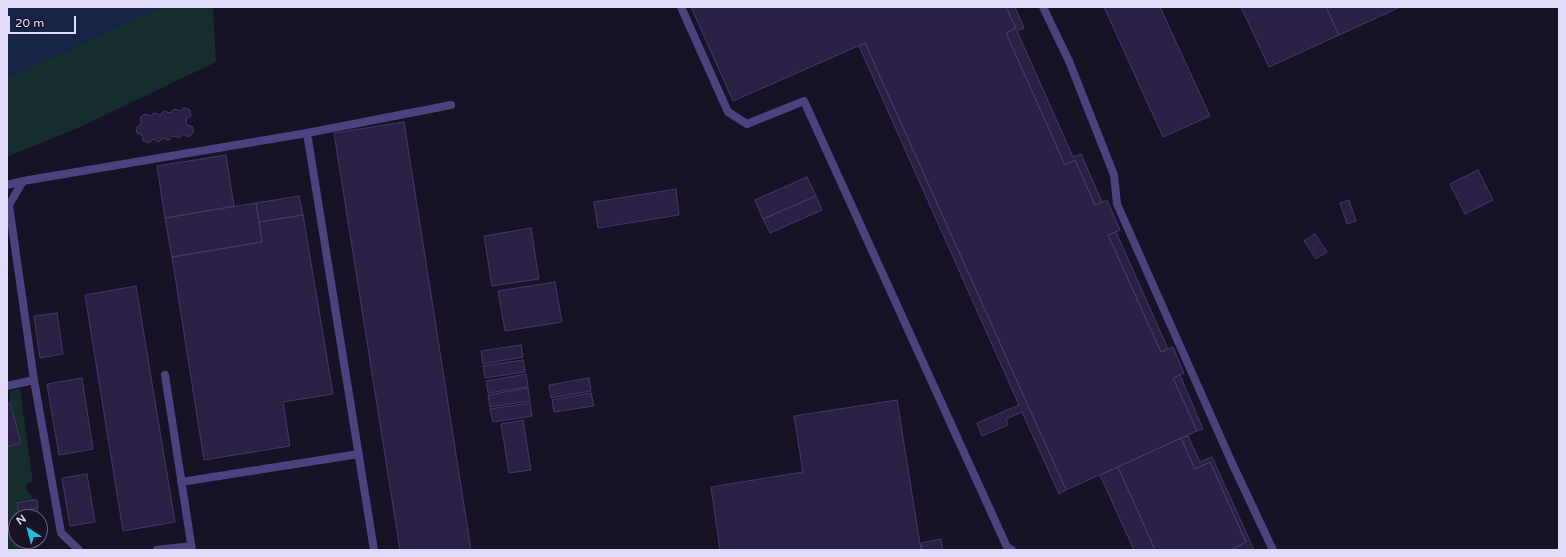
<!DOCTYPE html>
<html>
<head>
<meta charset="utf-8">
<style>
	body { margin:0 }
	#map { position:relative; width:1566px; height:557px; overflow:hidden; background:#171225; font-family:"Varela Round",sans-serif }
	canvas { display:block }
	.frame { position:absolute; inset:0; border:8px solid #e1dafb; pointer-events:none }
	.north { position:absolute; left:8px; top:509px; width:40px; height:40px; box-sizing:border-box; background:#171225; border:1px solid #68627b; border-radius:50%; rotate:324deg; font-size:11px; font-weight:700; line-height:16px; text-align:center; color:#e1dafb }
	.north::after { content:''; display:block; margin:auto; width:14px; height:18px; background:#1dc0e4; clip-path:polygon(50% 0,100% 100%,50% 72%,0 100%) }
	.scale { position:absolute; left:8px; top:16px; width:68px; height:18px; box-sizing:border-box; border:2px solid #e1dafb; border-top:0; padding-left:5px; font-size:12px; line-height:14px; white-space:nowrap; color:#e1dafb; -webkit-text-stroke:3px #171225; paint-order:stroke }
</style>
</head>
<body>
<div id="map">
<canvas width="1566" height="557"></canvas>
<div class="frame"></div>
<div class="north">N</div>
<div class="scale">20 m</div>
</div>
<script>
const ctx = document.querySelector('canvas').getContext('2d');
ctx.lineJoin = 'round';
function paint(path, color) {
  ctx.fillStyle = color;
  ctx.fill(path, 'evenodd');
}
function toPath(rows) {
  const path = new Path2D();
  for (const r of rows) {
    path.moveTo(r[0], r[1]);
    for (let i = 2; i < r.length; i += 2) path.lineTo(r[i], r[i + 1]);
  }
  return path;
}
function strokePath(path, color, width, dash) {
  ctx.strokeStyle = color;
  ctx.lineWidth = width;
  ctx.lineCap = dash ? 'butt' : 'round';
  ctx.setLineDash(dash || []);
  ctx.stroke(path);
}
paint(toPath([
	[161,7,213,7,216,62,80,127,7,157,7,78],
	[20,389,33,482,27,483,26,488,34,500,17,503,20,517,16,517,16,541,34,541,26,550,7,550,7,447,21,443,10,403,10,391]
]), '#162d2e');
paint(toPath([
	[7,7,161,7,7,78]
]), '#152447');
const building = toPath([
	[691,7,1006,7,1016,28,1006,33,1065,165,1075,160,1095,205,1107,200,1120,230,1108,235,1161,352,1173,347,1184,373,1173,378,1197,431,1066,490,865,43,733,101,691,7],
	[1006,7,1015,7,1024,28,1017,31,1073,157,1081,154,1102,202,1095,205,1075,160,1065,165,1006,33,1016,28,1006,7],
	[1104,7,1160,7,1210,116,1163,137,1104,7],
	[1241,7,1326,7,1339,35,1269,67,1241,7],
	[1326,7,1400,7,1339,35,1326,7],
	[865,43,1066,490,1059,494,1022,412,1006,419,1008,425,982,436,977,423,1019,405,859,46,865,43],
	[184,108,190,110,191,116,186,119,187,125,193,127,193,133,189,137,183,134,179,138,173,136,169,140,163,138,159,142,153,139,149,143,143,141,142,135,137,133,136,128,141,124,140,118,144,114,150,116,154,113,160,115,164,111,170,113,174,109,180,111,184,108],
	[404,122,471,550,400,550,334,133,404,122],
	[226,155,234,206,165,218,157,166,226,155],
	[1478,170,1493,200,1465,214,1450,184,1478,170],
	[807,177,816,196,763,219,755,200,807,177],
	[676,189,679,215,598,228,594,202,676,189],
	[299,196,303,215,259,222,256,203,299,196],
	[816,196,822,210,770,233,763,219,816,196],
	[1349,200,1356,221,1347,224,1340,203,1349,200],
	[256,203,262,242,172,257,165,218,256,203],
	[303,215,333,394,283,402,290,446,204,460,172,257,262,242,259,222,303,215],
	[531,228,539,279,492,286,484,236,531,228],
	[1116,232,1168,349,1161,352,1108,235,1116,232],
	[1315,234,1327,252,1316,259,1304,241,1315,234],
	[555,282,562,322,505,331,498,291,555,282],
	[136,286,175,522,123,531,85,295,136,286],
	[57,313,63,354,40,358,34,316,57,313],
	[521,345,523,357,483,364,481,351,521,345],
	[523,360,525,372,485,378,483,366,523,360],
	[526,374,528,387,488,393,486,381,526,374],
	[1180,375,1203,429,1197,431,1173,378,1180,375],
	[82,378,93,449,59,455,47,384,82,378],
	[589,378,591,391,551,398,549,385,589,378],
	[528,388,530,401,490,407,488,395,528,388],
	[591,393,594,406,554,412,552,400,591,393],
	[897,400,921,550,720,550,711,487,803,472,794,416,897,400],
	[10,403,21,443,7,447,7,404,10,403],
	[530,403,532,416,493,422,490,409,530,403],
	[523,420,531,470,509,473,501,424,523,420],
	[1188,436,1200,462,1212,457,1254,550,1231,550,1246,542,1210,462,1195,469,1181,438,1188,436],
	[1181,438,1195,469,1210,462,1246,542,1231,550,1155,550,1118,467,1181,438],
	[1118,467,1155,550,1134,550,1100,475,1118,467],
	[87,474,95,522,70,526,62,478,87,474],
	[34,500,37,500,38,508,18,511,17,503,34,500],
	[37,508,39,517,20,517,19,511,37,508],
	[941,539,943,550,922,550,921,543,941,539]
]);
paint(building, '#2a2044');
strokePath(building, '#45356d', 1);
strokePath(toPath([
	[681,7,728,112,747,124,804,101,1007,547,1012,550],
	[1043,7,1069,61,1114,175,1117,204,1232,463,1273,550],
	[307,133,374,550],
	[7,185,23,181],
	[165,375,192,550],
	[7,386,34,380],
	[181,482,359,454],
	[79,550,61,533,34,380,9,205,23,181,307,133,451,105],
	[157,550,191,546]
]), '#4a437f', 8);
</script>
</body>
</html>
